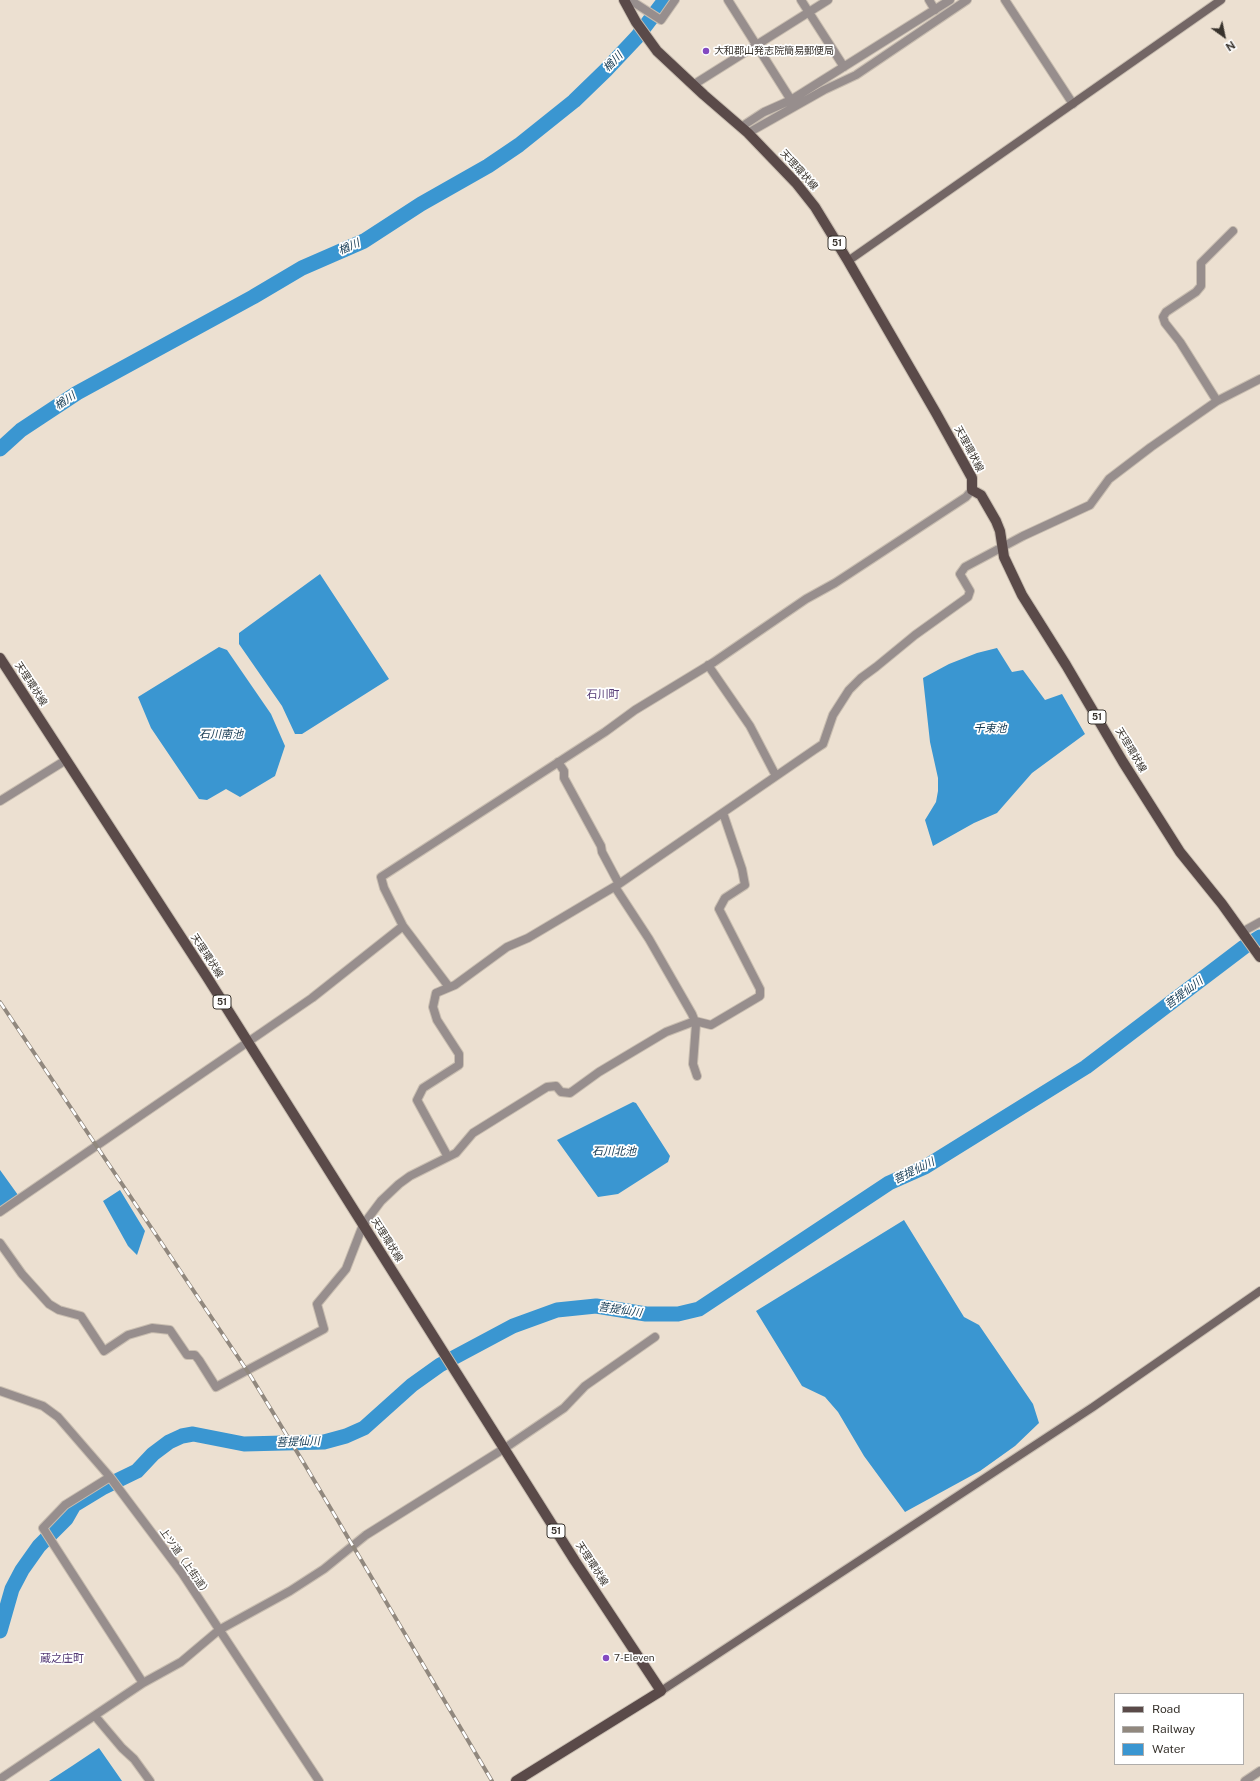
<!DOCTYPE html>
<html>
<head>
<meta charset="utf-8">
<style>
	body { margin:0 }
	#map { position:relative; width:1260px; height:1781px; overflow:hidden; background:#ece0d1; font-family:"Public Sans",sans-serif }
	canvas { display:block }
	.legend { position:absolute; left:1114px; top:1693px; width:130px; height:72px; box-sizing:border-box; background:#fff; border:1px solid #afadab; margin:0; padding:5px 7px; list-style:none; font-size:12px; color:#37322c }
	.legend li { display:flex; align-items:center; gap:8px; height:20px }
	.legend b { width:20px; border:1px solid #afadab }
	.north { position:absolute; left:1204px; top:16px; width:40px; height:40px; -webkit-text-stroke:3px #fff; paint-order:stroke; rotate:147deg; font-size:11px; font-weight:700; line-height:16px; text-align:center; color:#37322c }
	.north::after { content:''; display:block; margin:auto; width:14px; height:18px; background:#37322c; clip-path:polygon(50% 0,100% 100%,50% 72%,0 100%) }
</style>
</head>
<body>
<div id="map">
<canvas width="1260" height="1781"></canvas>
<ul class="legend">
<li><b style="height:5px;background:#5a4a49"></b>Road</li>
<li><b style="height:5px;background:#91887e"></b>Railway</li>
<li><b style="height:11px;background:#3a96d1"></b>Water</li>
</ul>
<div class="north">N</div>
</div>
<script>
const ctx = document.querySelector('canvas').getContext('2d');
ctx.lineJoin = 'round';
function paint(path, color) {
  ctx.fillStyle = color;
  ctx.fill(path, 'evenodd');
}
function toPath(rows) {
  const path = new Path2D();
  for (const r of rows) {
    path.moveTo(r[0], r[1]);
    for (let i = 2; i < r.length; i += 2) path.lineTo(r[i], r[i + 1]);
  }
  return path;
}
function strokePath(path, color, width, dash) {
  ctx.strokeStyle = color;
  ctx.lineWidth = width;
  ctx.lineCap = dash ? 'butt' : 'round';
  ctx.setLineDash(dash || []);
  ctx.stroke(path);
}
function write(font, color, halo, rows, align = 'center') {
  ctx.font = font + ' "Public Sans","Noto Sans JP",sans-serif';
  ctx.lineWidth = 3.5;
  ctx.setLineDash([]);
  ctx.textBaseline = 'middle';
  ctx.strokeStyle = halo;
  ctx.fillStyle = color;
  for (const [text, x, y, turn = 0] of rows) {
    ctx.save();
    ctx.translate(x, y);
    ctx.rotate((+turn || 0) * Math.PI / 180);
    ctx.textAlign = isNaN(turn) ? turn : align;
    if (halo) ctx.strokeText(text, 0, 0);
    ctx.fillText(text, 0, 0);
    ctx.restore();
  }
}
paint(toPath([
	[320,574,389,679,302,734,295,734,282,706,239,644,239,633],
	[219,647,227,650,271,714,285,746,275,776,240,797,226,789,207,800,199,799,151,728,138,697],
	[997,648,1012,672,1023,670,1045,700,1062,694,1085,734,1032,773,997,813,974,823,933,846,925,820,936,802,938,791,938,778,930,742,923,678,949,664,977,653],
	[633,1102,636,1103,670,1156,668,1162,618,1194,598,1197,557,1140],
	[0,1170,18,1195,0,1207],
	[120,1190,145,1231,137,1255,128,1246,103,1201],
	[904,1220,964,1317,979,1325,1033,1404,1039,1423,1015,1446,980,1471,905,1512,864,1456,838,1412,825,1397,802,1386,756,1311],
	[99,1748,122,1781,49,1781,72,1766]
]), '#3a96d1');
strokePath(toPath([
	[0,449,21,430,77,393,253,297,302,268,364,241,421,204,488,166,519,145,574,101,606,70,637,37,665,0],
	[0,1631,12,1589,22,1570,39,1546,66,1519,74,1505,102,1488,137,1471,153,1454,169,1442,182,1436,193,1434,244,1444,324,1442,346,1436,364,1428,412,1385,440,1365,513,1326,557,1310,596,1306,646,1314,678,1314,699,1309,889,1183,925,1167,1086,1067,1244,947,1260,937]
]), '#3a96d1', 15);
const street = toPath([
	[630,0,661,20,675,0],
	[728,0,791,100],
	[801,0,844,67],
	[929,0,935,10],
	[1005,0,1073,104],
	[693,85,828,0],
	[741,127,764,112,791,100,950,0],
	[748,133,824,90,856,75,967,0],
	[1217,401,1180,342,1165,323,1163,317,1166,312,1196,292,1201,286,1201,263,1233,231],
	[708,665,750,726,776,776],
	[558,762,564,771,564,778,601,846,602,852,619,884],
	[0,801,66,760],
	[615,887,649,939,692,1014,696,1024,693,1064,697,1076],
	[403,926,449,987],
	[1242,932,1260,922],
	[448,1157,456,1153,473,1133,547,1087,556,1086,561,1092,570,1093,599,1072,666,1032,695,1021,711,1025,760,996,760,989,719,909,725,898,745,885,742,869,723,813],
	[0,1212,312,998,403,926,384,888,381,877,605,732,635,710,714,662,806,599,835,583,966,497,972,490],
	[0,1243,22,1274,49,1304,59,1310,81,1316,104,1351,128,1335,152,1328,170,1330,187,1355,195,1355,199,1360,216,1387,324,1329,317,1304,346,1269,363,1225,381,1201,399,1184,410,1176,448,1157,417,1100,423,1088,459,1065,459,1054,437,1020,433,1007,436,993,455,985,507,947,528,938,619,884,814,750,823,744,833,715,849,690,861,678,876,667,915,635,968,597,970,591,960,574,965,567,1023,536,1090,505,1109,479,1151,447,1217,401,1260,379],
	[0,1391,43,1406,58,1417,110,1477,182,1573,319,1781],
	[110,1477,65,1505,43,1528,143,1683],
	[95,1716,122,1748,134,1759,150,1781],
	[0,1779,143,1683,181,1662,219,1630,290,1591,324,1569,366,1535,505,1448,564,1408,585,1386,655,1337],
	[1245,1781,1260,1771]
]);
const secondary = toPath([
	[848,261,1221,0],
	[661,1691,1093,1407,1260,1291]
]);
const primary = toPath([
	[624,0,636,22,657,51,704,95,748,133,796,183,815,207,848,261,936,413,972,478,972,490,981,495,996,521,1000,531,1004,557,1022,595,1066,665,1123,762,1180,852,1222,904,1260,957],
	[0,658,207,977,575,1561,661,1691,516,1781]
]);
strokePath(street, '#c8bdb0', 10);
strokePath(secondary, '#c8bdb0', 10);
strokePath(primary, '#c8bdb0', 12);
strokePath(street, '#978e8d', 8);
strokePath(secondary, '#736665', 8);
strokePath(primary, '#5a4a49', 10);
const rail = toPath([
	[0,1002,250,1375,305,1465,492,1781]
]);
strokePath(rail, '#91887e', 4);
strokePath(rail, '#fff', 2.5, [8]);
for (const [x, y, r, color] of [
	[706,51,4,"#834ac1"],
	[606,1658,4,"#834ac1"]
]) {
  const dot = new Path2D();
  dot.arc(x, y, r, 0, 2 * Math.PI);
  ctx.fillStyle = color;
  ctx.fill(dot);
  strokePath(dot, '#fff', 1.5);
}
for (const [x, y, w] of [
	[837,243,18],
	[1097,717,18],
	[222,1002,18],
	[556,1531,18]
]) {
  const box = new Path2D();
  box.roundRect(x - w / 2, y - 7, w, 14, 3);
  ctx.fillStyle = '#fff';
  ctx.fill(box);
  strokePath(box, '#37322c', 1);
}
write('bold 9px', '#37322c', null, [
	["51",837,243],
	["51",1097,717],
	["51",222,1002],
	["51",556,1531]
]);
write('10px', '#37322c', '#fff', [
	["大和郡山発志院簡易郵便局",714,51],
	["7-Eleven",614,1658]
], 'left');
write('10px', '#37322c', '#fff', [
	["天理環状線",799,170,48],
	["天理環状線",969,449,62],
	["天理環状線",31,684,57],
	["天理環状線",1131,750,59],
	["天理環状線",207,956,57],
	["天理環状線",387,1240,58],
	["上ツ道（上街道）",185,1562,55],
	["天理環状線",592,1564,57]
]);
write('italic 11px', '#133952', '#fff', [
	["楢川",613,62,-46],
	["楢川",349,247,-23],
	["楢川",65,401,-34],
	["千束池",990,729],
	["石川南池",221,735],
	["菩提仙川",1184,993,-37],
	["石川北池",614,1152],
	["菩提仙川",914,1171,-26],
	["菩提仙川",620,1310,8],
	["菩提仙川",298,1442,-2]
]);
write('11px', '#553b76', '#fff', [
	["石川町",603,695],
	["蔵之庄町",62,1659]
]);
</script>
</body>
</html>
